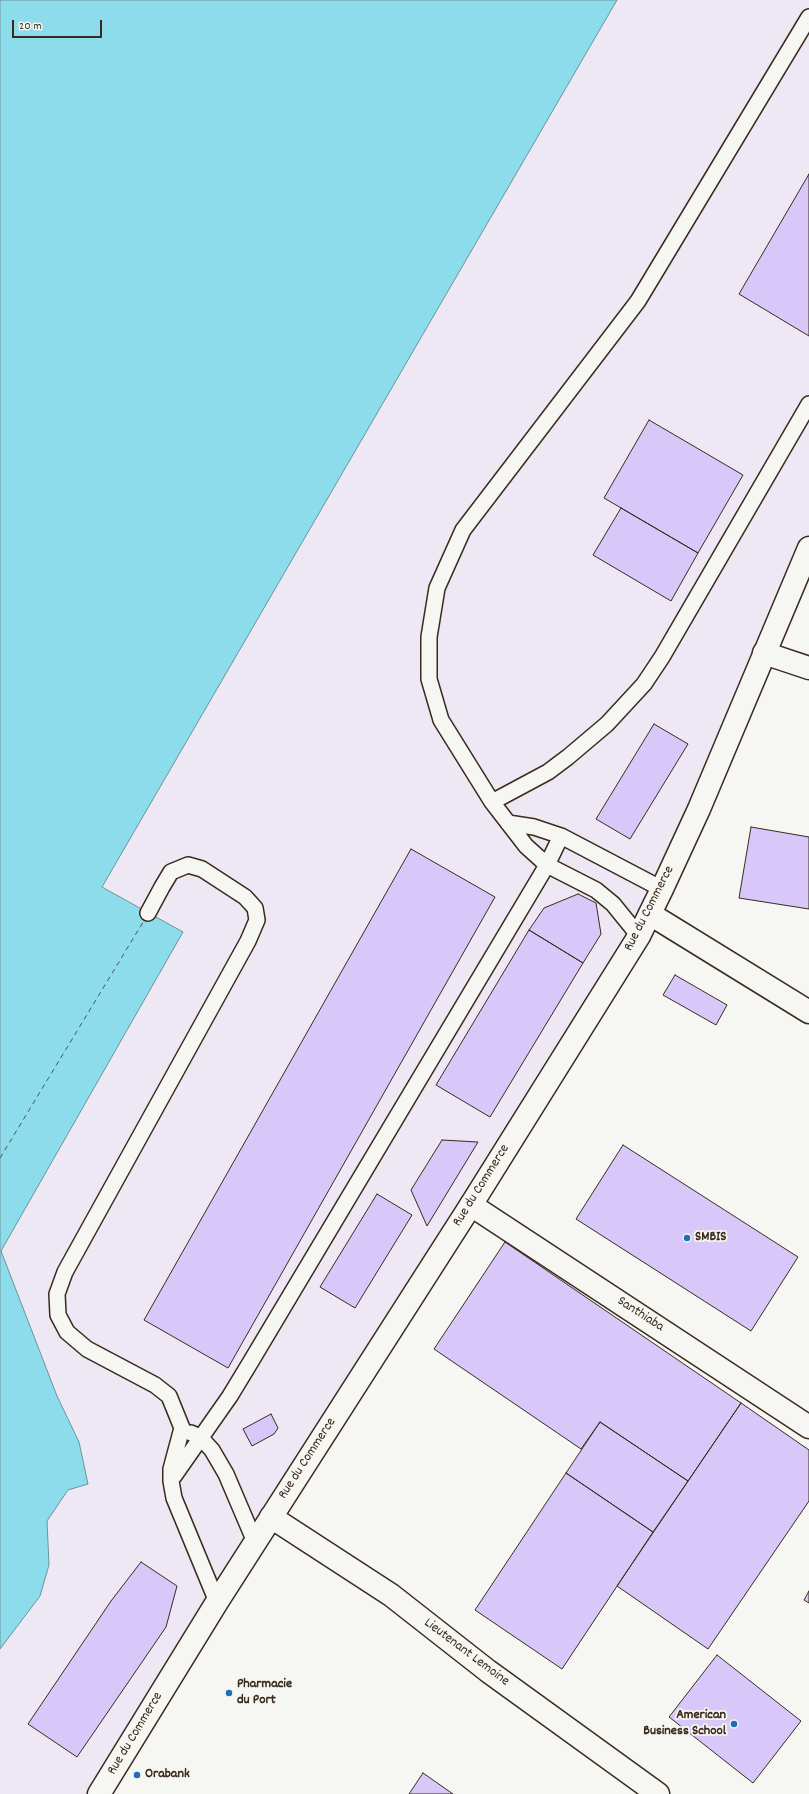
<!DOCTYPE html>
<html>
<head>
<meta charset="utf-8">
<style>
	body { margin:0 }
	#map { position:relative; width:809px; height:1794px; overflow:hidden; background:#f6f6f2; font-family:Dekko,sans-serif }
	canvas { display:block }
	.scale { position:absolute; left:12px; top:20px; width:90px; height:18px; box-sizing:border-box; border:2px solid #3b2a1e; border-top:0; padding-left:5px; font-size:12px; line-height:14px; white-space:nowrap; color:#3b2a1e; -webkit-text-stroke:3px #f6f6f2; paint-order:stroke }
</style>
</head>
<body>
<div id="map">
<canvas width="809" height="1794"></canvas>
<div class="scale">20 m</div>
</div>
<script>
const ctx = document.querySelector('canvas').getContext('2d');
ctx.lineJoin = 'round';
function paint(path, color) {
  ctx.fillStyle = color;
  ctx.fill(path, 'evenodd');
}
function toPath(rows) {
  const path = new Path2D();
  for (const r of rows) {
    path.moveTo(r[0], r[1]);
    for (let i = 2; i < r.length; i += 2) path.lineTo(r[i], r[i + 1]);
  }
  return path;
}
function strokePath(path, color, width, dash) {
  ctx.strokeStyle = color;
  ctx.lineWidth = width;
  ctx.lineCap = dash ? 'butt' : 'round';
  ctx.setLineDash(dash || []);
  ctx.stroke(path);
}
function write(font, color, halo, rows, align = 'center') {
  ctx.font = font + ' Dekko,sans-serif';
  ctx.lineWidth = 3.5;
  ctx.setLineDash([]);
  ctx.textBaseline = 'middle';
  ctx.strokeStyle = halo;
  ctx.fillStyle = color;
  for (const [text, x, y, turn = 0] of rows) {
    ctx.save();
    ctx.translate(x, y);
    ctx.rotate((+turn || 0) * Math.PI / 180);
    ctx.textAlign = isNaN(turn) ? turn : align;
    if (halo) ctx.strokeText(text, 0, 0);
    ctx.fillText(text, 0, 0);
    ctx.restore();
  }
}
paint(toPath([
	[302,0,809,0,809,548,662,889,99,1794,0,1794,0,543]
]), '#ede8f4');
const water = toPath([
	[0,0,617,0,102,887,183,932,1,1251,57,1396,79,1442,88,1484,68,1490,47,1521,49,1565,40,1596,0,1649,0,0]
]);
paint(water, '#8ddceb');
strokePath(water, '#6c9599', 1);
strokePath(toPath([
	[0,1158,145,919]
]), '#505651', 1, [5, 4]);
const building = toPath([
	[809,174,809,336,739,294,809,174],
	[649,420,743,475,698,553,604,498,649,420],
	[621,508,698,553,671,601,593,555,621,508],
	[654,724,688,744,630,839,596,819,654,724],
	[751,827,809,837,809,909,739,898,751,827],
	[411,849,495,897,228,1368,144,1320,411,849],
	[578,894,596,903,601,934,583,963,529,930,544,908,578,894],
	[529,930,583,963,490,1117,436,1085,529,930],
	[675,975,727,1005,716,1025,663,995,675,975],
	[442,1140,478,1142,427,1226,411,1190,442,1140],
	[623,1145,798,1257,751,1331,576,1219,623,1145],
	[377,1194,412,1215,355,1308,320,1287,377,1194],
	[505,1242,741,1403,688,1481,600,1422,581,1449,434,1349,505,1242],
	[741,1403,809,1450,809,1501,708,1649,617,1586,741,1403],
	[271,1414,278,1428,274,1434,252,1446,243,1429,271,1414],
	[600,1422,688,1481,653,1532,566,1473,600,1422],
	[566,1473,653,1532,562,1669,475,1610,566,1473],
	[141,1562,177,1586,166,1627,77,1757,28,1724,111,1601,141,1562],
	[809,1591,809,1603,804,1600,809,1591],
	[717,1655,801,1721,753,1783,669,1717,717,1655],
	[423,1773,453,1794,409,1794,423,1773]
]);
paint(building, '#d8c8f9');
strokePath(building, '#3b2a1e', 1);
const lane = toPath([
	[492,802,548,772,568,757,607,724,644,684,662,657,809,404],
	[508,823,534,827,561,836,662,889],
	[148,913,162,887,171,872,188,865,202,869,245,897,255,908,257,920,248,941,65,1272,57,1294,58,1315,67,1332,87,1349,155,1385,169,1396,182,1428,171,1469,171,1481,174,1498,217,1602],
	[639,936,613,904,596,890,547,865,526,846,492,802,441,720,429,679,429,637,437,588,463,530,638,301,809,17],
	[191,1433,200,1437,212,1450,226,1474,255,1542],
	[174,1476,230,1396,250,1363,547,865,561,836]
]);
const street = toPath([
	[764,653,809,668],
	[650,914,809,1012],
	[471,1205,809,1427],
	[271,1517,391,1595,488,1671,658,1794]
]);
const secondary = toPath([
	[99,1794,217,1602,471,1205,639,936,662,889,699,809,809,548]
]);
strokePath(lane, '#3b2a1e', 18);
strokePath(street, '#3b2a1e', 25);
strokePath(secondary, '#3b2a1e', 25);
strokePath(lane, '#f6f6f2', 15);
strokePath(street, '#f6f6f2', 22);
strokePath(secondary, '#f6f6f2', 22);
for (const [x, y, r, color] of [
	[687,1238,4,"#1f6fb2"],
	[229,1693,4,"#1f6fb2"],
	[734,1724,4,"#1f6fb2"],
	[137,1775,4,"#1f6fb2"]
]) {
  const dot = new Path2D();
  dot.arc(x, y, r, 0, 2 * Math.PI);
  ctx.fillStyle = color;
  ctx.fill(dot);
  strokePath(dot, '#f6f6f2', 1.5);
}
write('14px', '#3b2a1e', '#f6f6f2', [
	["Rue du Commerce",650,909,-63],
	["Rue du Commerce",482,1186,-58],
	["Santhiaba",640,1315,33],
	["Rue du Commerce",308,1459,-57],
	["Lieutenant Lemoine",466,1653,37],
	["Rue du Commerce",136,1734,-59]
]);
write('bold 14px', '#3b2a1e', '#f6f6f2', [
	["SMBIS",695,1238],
	["Pharmacie",237,1685],
	["du Port",237,1701],
	["American",726,1716,"right"],
	["Business School",726,1732,"right"],
	["Orabank",145,1775]
], 'left');
</script>
</body>
</html>
